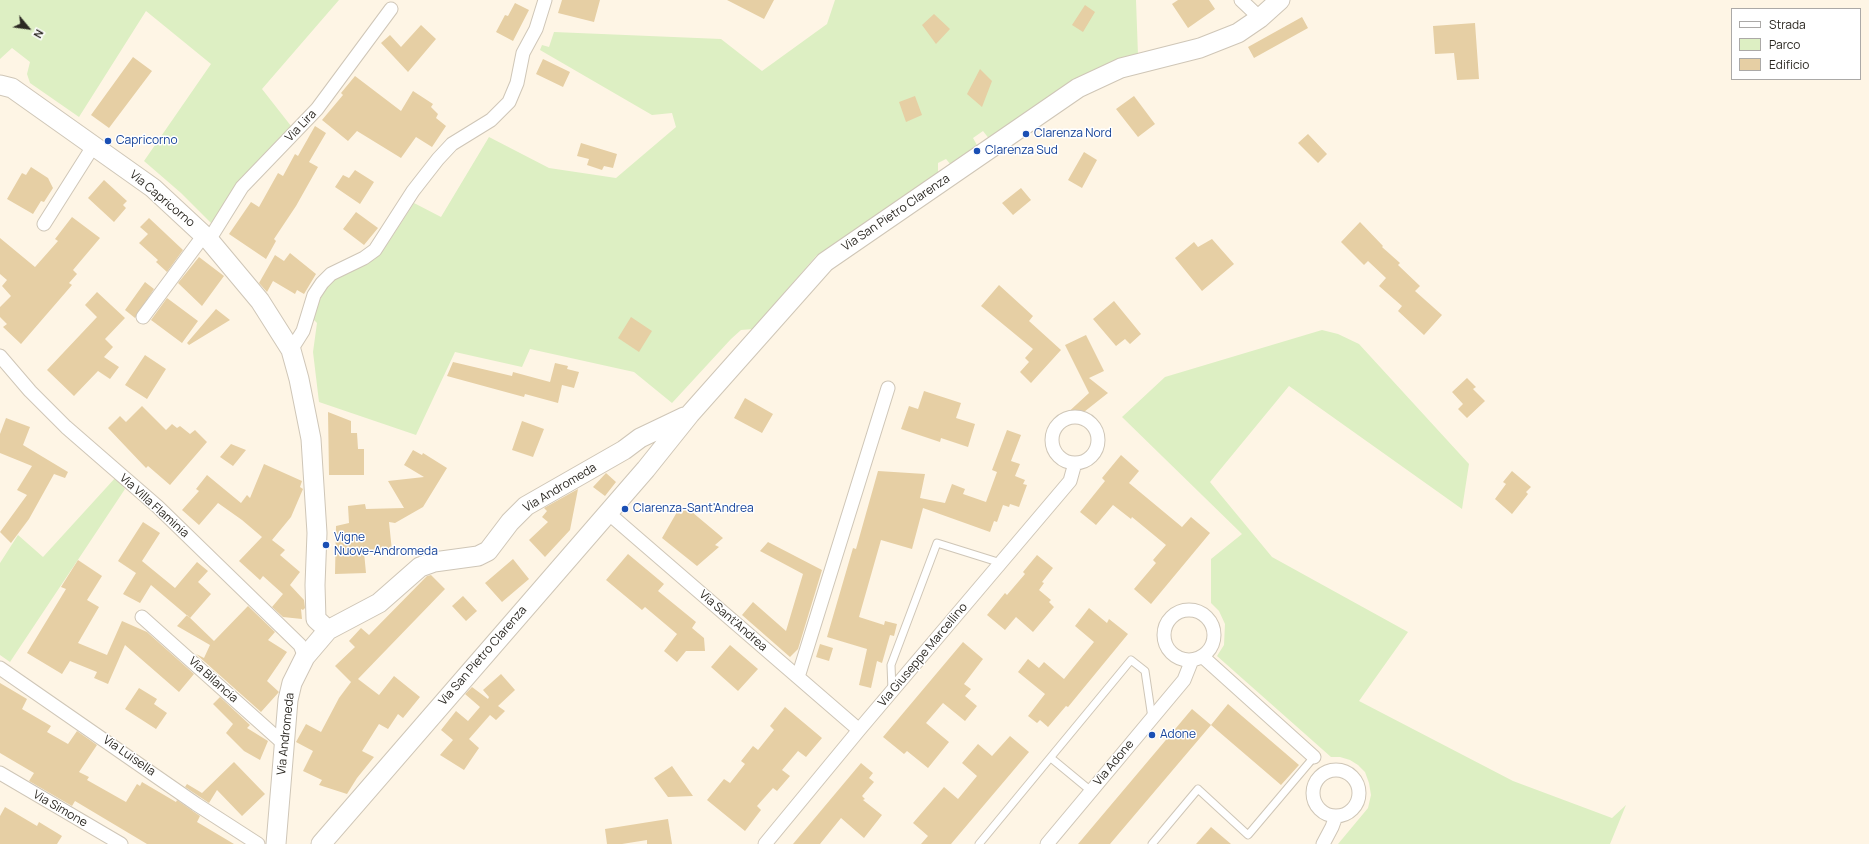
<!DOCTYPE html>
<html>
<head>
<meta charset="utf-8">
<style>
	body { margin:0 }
	#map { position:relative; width:1869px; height:844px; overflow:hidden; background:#fef5e5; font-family:Manrope,sans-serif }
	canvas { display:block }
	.legend { position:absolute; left:1731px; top:8px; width:130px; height:72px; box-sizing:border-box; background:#fff; border:1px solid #aba9a7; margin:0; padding:5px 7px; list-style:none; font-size:12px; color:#2c2923 }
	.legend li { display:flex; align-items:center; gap:8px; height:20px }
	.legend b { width:20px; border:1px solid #aba9a7 }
	.north { position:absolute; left:8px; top:8px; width:40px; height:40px; -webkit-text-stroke:3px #fff; paint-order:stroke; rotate:119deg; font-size:11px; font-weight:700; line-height:16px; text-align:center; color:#2c2923 }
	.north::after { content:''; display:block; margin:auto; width:14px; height:18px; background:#2c2923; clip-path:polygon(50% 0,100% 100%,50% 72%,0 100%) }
</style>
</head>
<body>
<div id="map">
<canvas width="1869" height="844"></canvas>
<ul class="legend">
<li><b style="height:5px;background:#fff"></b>Strada</li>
<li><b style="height:11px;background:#ddefc3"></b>Parco</li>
<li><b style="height:11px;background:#e6cfa4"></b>Edificio</li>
</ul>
<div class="north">N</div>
</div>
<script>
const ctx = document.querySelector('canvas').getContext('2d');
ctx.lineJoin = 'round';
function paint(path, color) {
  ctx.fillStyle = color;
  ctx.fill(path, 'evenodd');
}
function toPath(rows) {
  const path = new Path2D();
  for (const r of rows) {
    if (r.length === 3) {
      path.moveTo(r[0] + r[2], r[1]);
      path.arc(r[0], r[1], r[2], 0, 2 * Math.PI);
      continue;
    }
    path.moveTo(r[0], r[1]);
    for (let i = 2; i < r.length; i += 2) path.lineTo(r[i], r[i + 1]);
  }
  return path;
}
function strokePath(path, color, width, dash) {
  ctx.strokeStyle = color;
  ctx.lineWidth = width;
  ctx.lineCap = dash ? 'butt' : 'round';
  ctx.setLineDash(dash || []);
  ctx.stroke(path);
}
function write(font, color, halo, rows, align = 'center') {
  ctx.font = font + ' Manrope,sans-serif';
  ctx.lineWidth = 3;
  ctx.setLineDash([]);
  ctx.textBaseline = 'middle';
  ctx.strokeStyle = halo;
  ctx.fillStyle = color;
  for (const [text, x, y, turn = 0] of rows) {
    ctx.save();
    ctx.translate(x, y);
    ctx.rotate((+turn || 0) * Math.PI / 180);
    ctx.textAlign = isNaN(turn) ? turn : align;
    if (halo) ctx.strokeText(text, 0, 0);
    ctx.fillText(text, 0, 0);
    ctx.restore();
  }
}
paint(toPath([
	[0,0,339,0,262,89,291,126,239,180,212,224,181,193,144,161,211,64,146,11,79,117,30,83,27,74,30,62,12,48,0,59],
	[835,0,1136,0,1138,55,1088,73,1054,94,990,140,983,131,973,138,978,147,951,165,946,159,938,163,938,174,816,256,753,329,741,330,731,339,672,403,634,372,530,349,522,367,455,352,416,435,319,402,313,352,317,323,313,319,318,303,328,284,339,274,375,259,388,243,414,203,441,217,489,137,549,168,616,178,676,127,672,113,652,115,540,50,542,45,549,47,554,32,721,39,762,71,827,24],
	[1322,330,1338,334,1359,344,1469,464,1462,509,1289,386,1210,482,1272,557,1408,632,1359,701,1513,781,1612,818,1626,805,1610,844,1338,844,1368,808,1371,795,1369,783,1365,772,1358,765,1350,760,1340,757,1331,757,1217,656,1224,645,1225,624,1219,611,1211,603,1211,559,1242,534,1122,417,1165,377],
	[116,477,125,489,10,662,0,655,0,563,18,535,43,557]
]), '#ddefc3');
paint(toPath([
	[562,0,600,0,594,22,558,13],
	[727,0,774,0,764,19],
	[1178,0,1209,0,1215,9,1188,28,1172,4],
	[515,3,529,10,513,41,496,32,505,15,508,16],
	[1085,5,1095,12,1083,32,1072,25],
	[934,14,950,29,936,44,922,25],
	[1302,17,1308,28,1254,58,1248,47],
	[1475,23,1479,79,1457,80,1454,53,1435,54,1433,26],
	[421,25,436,39,408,72,381,43,390,35,401,47],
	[133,57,152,71,109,128,91,115],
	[543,59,570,72,563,87,536,74],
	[980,69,992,81,982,107,967,94],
	[355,76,401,111,413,91,433,104,431,107,438,114,436,118,446,126,432,147,416,137,401,158,357,131,348,141,322,120,343,95,341,93],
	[915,96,922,115,906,122,899,102],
	[1134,96,1155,124,1138,137,1116,109],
	[315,126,326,133,309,162,318,167,296,206,274,239,276,241,266,259,229,234,251,202,259,207,278,173,283,176,295,154,298,156],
	[1308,134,1327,154,1318,163,1298,143],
	[581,143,617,154,613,168,604,166,602,170,587,165,589,159,577,156],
	[1084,152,1097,160,1082,188,1068,180],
	[31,167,48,178,53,188,44,202,41,201,33,214,7,199,22,173,26,175],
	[355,170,374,182,360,204,335,187,343,175,349,178],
	[104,180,127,201,123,205,126,208,114,222,88,198],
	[1021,188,1031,200,1013,215,1002,203],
	[356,212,378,228,364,245,343,229],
	[72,217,100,238,73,270,77,274,69,283,72,285,21,344,3,327,7,324,0,317,0,307,11,296,2,286,7,280,0,274,0,238,35,267,58,241,55,239],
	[149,218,183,250,167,272,156,262,158,260,139,243,148,234,140,227],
	[1360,222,1383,246,1382,247,1400,263,1398,265,1420,286,1415,291,1442,315,1424,335,1398,311,1402,306,1379,286,1386,278,1368,261,1364,265,1341,242],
	[1212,239,1234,264,1202,291,1175,258,1194,242,1198,247],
	[290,253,316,274,304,294,297,290,295,294,273,281,267,292,259,283,275,255,284,261],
	[199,257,224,276,202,306,178,283],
	[145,282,154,289,135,318,125,310],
	[999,285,1033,316,1029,321,1061,350,1031,383,1020,372,1029,362,1025,358,1033,349,981,306],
	[97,292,125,318,105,339,113,347,104,357,119,367,110,379,98,371,74,396,47,370,97,317,85,305],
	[167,298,198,321,182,343,151,320],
	[1114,301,1141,334,1130,344,1125,339,1116,346,1093,319],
	[216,309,230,320,189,345,187,343],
	[631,317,652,331,639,352,618,338],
	[1086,335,1104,371,1089,378,1108,393,1070,423,1064,416,1089,393,1065,345],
	[145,355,166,369,147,399,125,385],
	[453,362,512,376,513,372,550,382,555,363,568,366,567,369,579,372,574,388,562,385,558,403,525,394,524,397,447,376],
	[1467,378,1476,387,1473,389,1485,401,1467,418,1458,409,1463,404,1452,392],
	[924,391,961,403,956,418,975,424,968,447,941,438,940,442,901,429,909,406,918,409],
	[745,398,773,414,762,433,734,418],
	[142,406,166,430,172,424,177,428,180,426,190,434,195,430,207,442,170,485,148,466,146,468,108,428,120,416,126,422],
	[328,412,351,421,351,433,357,433,358,449,364,449,364,475,329,475],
	[6,418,30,427,23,445,68,472,65,478,54,474,29,519,11,543,0,532,27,495,17,490,32,466,0,453,0,434],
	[522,421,544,429,533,457,512,450],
	[1007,430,1021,435,1011,461,1020,464,1015,476,1025,480,1023,484,1027,485,1019,507,1010,504,1009,507,1003,505,997,522,994,521,990,532,923,508,912,549,881,540,859,617,884,625,885,621,897,624,894,636,890,635,882,663,877,661,871,688,859,685,867,649,827,637,853,548,856,549,878,471,925,474,920,498,945,503,952,484,965,489,963,494,986,502,997,472,992,470],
	[231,444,246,450,233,466,220,457],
	[413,450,422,455,423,453,447,468,423,507,395,523,389,522,392,551,364,552,366,573,335,574,336,526,349,523,348,506,365,504,366,509,404,508,388,481,424,477,404,465],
	[1121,455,1139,471,1129,483,1182,527,1191,517,1210,533,1151,604,1134,589,1156,563,1153,560,1166,545,1132,517,1131,519,1113,505,1096,525,1080,512,1105,481,1102,478],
	[264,464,302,481,300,487,303,489,291,517,272,540,285,550,280,555,300,572,290,585,304,600,305,608,303,610,301,609,302,619,283,617,272,607,283,594,263,576,260,580,239,561,262,537,242,520,218,503,199,525,182,510,199,491,196,489,207,475,241,503,247,495,250,498],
	[1512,471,1531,487,1526,492,1528,494,1512,514,1495,499,1506,484,1503,482],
	[606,473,616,482,605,496,593,487],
	[578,489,570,530,545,557,529,540,548,522,542,517,547,511,544,508],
	[686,507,723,538,715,545,719,547,697,566,662,538,677,512,681,514],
	[143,522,160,533,142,561,175,588,197,562,208,571,198,582,211,594,190,618,151,585,140,603,123,594,136,573,118,561],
	[768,542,822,570,798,649,790,657,742,615,753,602,786,631,803,574,760,551],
	[628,554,664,584,658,591,696,622,692,628,704,638,705,651,686,651,677,662,664,651,677,634,645,607,642,610,606,580],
	[1037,555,1053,568,1042,582,1044,583,1039,590,1051,600,1049,602,1054,607,1033,632,1016,617,1005,630,987,615,1005,593,1007,595,1025,574,1023,572],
	[513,559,529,579,502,602,485,583],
	[78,560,102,576,87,600,99,607,78,643,107,655,122,621,147,632,194,674,179,692,125,645,108,684,94,678,97,672,70,661,62,674,27,653,66,589,61,587],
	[431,575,445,589,358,679,379,695,394,676,420,697,403,718,398,714,388,729,379,724,362,751,374,757,357,778,347,794,319,785,322,780,303,771,313,751,296,742,306,724,321,732,339,698,351,682,335,666,355,647,349,641,361,628,369,635,427,576],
	[463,596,477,611,466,621,452,606],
	[248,606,275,632,268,640,287,652,267,681,279,692,261,712,196,654,204,658,210,645,177,626,187,615,214,641],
	[1089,608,1107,623,1109,619,1128,634,1068,707,1066,706,1048,727,1040,720,1037,723,1028,716,1045,694,1018,672,1028,659,1039,668,1044,662,1064,679,1094,642,1075,626],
	[963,642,983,659,964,684,971,689,965,696,977,706,965,721,943,703,926,723,949,742,928,768,907,751,904,754,883,737],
	[820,644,833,648,829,661,816,657],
	[730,645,758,669,738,691,711,667],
	[501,674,515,690,498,706,505,711,496,720,490,715,469,739,479,748,464,770,440,755,453,740,441,730,456,711,468,721,480,707,465,694,472,687,488,699,489,697,483,690],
	[0,683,27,699,22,709,51,726,47,732,68,744,77,731,97,745,79,772,89,777,87,780,126,802,137,784,140,786,142,782,176,802,177,800,200,816,197,822,234,844,147,844,75,801,72,806,29,781,34,773,0,753],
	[139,688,157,699,154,704,167,713,156,729,125,709],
	[220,697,250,725,247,728,268,741,260,760,244,751,226,733,233,724,213,704],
	[1228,704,1299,765,1281,785,1211,725],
	[785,707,822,738,806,757,798,751,782,770,790,776,777,791,773,788,757,806,761,810,745,831,707,800,724,779,730,783,745,764,741,761,753,746,758,750,774,730,770,726],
	[1192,709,1211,725,1110,844,1078,844],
	[1010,736,1029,752,951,844,921,844,928,836,913,823,944,787,958,799,977,776,962,763,978,744,992,756],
	[234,762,265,794,242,816,217,790,209,803,185,787,187,784,202,793],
	[861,763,873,773,869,778,874,782,862,796,865,799,863,800,882,815,864,838,841,818,820,844,793,844],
	[672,766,693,796,668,797,654,778],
	[5,807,37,826,39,822,62,836,57,844,0,844,0,816],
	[668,819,672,844,647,844,647,840,622,844,607,844,605,829],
	[1211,827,1231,844,1196,844]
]), '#e6cfa4');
const lane = toPath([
	[892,690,891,665,937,543,1001,563],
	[1051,758,1091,791],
	[979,844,1131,660,1145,671,1152,718],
	[1152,844,1198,789,1248,835,1314,757]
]);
const street = toPath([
	[1241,0,1260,18],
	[44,224,94,145],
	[209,240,242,187,317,109,391,9],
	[143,317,204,235],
	[291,350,303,331,314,295,322,283,331,274,364,258,375,250,413,191,438,159,452,144,491,120,509,102,517,83,523,53,536,29,545,0],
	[0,356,30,391,66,427,158,507,300,645,305,657],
	[1075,440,23],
	[607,512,859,730],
	[1189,635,25],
	[142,617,284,744],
	[1203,657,1314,757],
	[0,668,196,804,258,844],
	[798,677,888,388],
	[1336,793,23],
	[0,773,121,844],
	[765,844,859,730,1070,481,1075,463],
	[1047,844,1184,680,1192,660],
	[1323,844,1332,827,1336,816]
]);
const secondary = toPath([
	[0,85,12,88,153,188,209,240,260,301,291,350,299,379,311,439,317,533,315,585,316,619,328,630],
	[276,844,288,700,292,683,305,657,328,630,379,603,420,567,434,562,478,556,488,551,510,522,526,506,624,450,640,438,684,417],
	[321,844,646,469,690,414,825,262,1078,88,1121,68,1200,48,1238,33,1260,18,1280,0]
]);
strokePath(lane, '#cfc6b7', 9);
strokePath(street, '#cfc6b7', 15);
strokePath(secondary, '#cfc6b7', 21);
strokePath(lane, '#fff', 7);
strokePath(street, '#fff', 13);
strokePath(secondary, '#fff', 19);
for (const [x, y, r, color] of [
	[1026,134,4,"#1a4fb4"],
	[108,141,4,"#1a4fb4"],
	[977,151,4,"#1a4fb4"],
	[625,509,4,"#1a4fb4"],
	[326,545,4,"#1a4fb4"],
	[1152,735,4,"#1a4fb4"]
]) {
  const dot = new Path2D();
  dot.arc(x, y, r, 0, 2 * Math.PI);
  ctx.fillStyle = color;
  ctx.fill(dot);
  strokePath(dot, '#fff', 1.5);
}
write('12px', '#2c2923', '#fff', [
	["Via Lira",301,126,-46],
	["Via Capricorno",162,199,40],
	["Via San Pietro Clarenza",896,213,-34],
	["Via Andromeda",560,488,-31],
	["Via Villa Flaminia",154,506,42],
	["Via Sant'Andrea",733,621,41],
	["Via Giuseppe Marcellino",923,655,-50],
	["Via San Pietro Clarenza",483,656,-49],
	["Via Bilancia",213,680,42],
	["Via Andromeda",286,734,-84],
	["Via Luisella",129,756,35],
	["Via Adone",1114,763,-50],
	["Via Simone",60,809,30]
]);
write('12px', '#164399', '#fff', [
	["Clarenza Nord",1034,134],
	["Capricorno",116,141],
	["Clarenza Sud",985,151],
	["Clarenza-Sant'Andrea",633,509],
	["Vigne",334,538],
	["Nuove-Andromeda",334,552],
	["Adone",1160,735]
], 'left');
</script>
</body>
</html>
